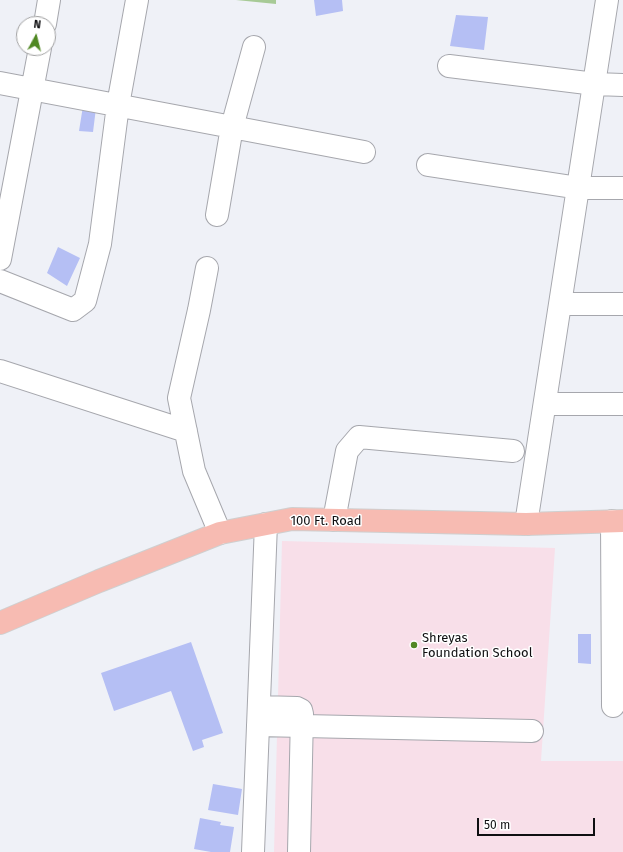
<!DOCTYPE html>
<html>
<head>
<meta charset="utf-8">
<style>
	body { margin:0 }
	#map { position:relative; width:623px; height:852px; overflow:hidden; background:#eff1f7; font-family:"Fira Sans",sans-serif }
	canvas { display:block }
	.north { position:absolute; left:16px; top:16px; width:40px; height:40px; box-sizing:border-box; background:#fff; border:1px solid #9f9fa0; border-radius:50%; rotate:7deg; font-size:11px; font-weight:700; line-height:16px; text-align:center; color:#0f0f11 }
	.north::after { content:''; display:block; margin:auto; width:14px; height:18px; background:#508823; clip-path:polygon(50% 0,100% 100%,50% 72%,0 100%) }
	.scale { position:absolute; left:477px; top:818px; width:118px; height:18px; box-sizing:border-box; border:2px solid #0f0f11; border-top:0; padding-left:5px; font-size:12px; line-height:14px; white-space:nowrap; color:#0f0f11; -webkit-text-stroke:3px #fff; paint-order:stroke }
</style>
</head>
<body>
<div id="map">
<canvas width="623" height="852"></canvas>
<div class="north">N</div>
<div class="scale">50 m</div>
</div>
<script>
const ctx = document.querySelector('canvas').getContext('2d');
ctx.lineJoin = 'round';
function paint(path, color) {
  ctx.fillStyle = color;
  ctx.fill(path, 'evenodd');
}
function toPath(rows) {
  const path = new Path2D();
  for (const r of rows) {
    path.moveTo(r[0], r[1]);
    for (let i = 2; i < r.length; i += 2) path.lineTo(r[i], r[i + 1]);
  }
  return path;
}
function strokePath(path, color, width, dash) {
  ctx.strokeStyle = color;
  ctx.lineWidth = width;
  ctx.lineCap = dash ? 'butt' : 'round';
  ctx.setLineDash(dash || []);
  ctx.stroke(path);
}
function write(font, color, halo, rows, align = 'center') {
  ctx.font = font + ' "Fira Sans",sans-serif';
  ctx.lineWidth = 3;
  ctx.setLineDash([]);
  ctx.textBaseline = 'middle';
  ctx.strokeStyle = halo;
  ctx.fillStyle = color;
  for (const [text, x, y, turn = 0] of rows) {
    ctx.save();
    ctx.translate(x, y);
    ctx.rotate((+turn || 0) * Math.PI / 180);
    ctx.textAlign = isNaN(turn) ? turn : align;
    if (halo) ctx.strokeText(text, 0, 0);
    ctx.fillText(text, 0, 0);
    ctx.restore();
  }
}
paint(toPath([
	[282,541,555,548,541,761,623,761,623,852,274,852]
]), '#f8dfe9');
paint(toPath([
	[236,0,276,0,276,4]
]), '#a7ca96');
paint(toPath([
	[314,0,342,0,343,11,316,16],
	[456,15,488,17,484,50,450,46],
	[83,106,96,108,93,132,79,131],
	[58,247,80,258,67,286,47,273],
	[578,634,591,634,591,664,578,663],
	[191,642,223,733,202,740,204,747,193,751,171,691,114,711,101,673],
	[213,784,242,789,238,815,208,810],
	[200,818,221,822,220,825,234,827,230,852,211,852,194,849]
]), '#b5bff4');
const minor = toPath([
	[45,24,49,0],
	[449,66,595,84,623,85],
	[0,83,364,152],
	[428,165,579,188,623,188],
	[217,215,232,127,254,47],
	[0,259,40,48],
	[207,268,199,310,179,398,194,471,220,533],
	[0,281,73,310,85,301,100,244,118,105,137,0],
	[561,304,623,304],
	[0,371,186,431],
	[545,404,623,404],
	[334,520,347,451,359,437,513,451],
	[612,521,613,706],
	[526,524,607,0],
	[259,707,297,708,301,710,302,714,299,852],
	[258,725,532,731],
	[253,852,266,524]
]);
const major = toPath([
	[0,623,99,581,220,533,292,519,526,524,623,521]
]);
strokePath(minor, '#a6a7ad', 24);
strokePath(major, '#cfcfcf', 24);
strokePath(minor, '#fff', 22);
strokePath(major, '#f7bbb2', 22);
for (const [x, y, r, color] of [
	[414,645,4,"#508823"]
]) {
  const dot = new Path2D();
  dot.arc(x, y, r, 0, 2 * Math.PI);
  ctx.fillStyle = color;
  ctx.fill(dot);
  strokePath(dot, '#fff', 1.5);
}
write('13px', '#0f0f11', '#fff', [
	["100 Ft. Road",326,521]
]);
write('13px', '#0f0f11', '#fff', [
	["Shreyas",422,638],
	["Foundation School",422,653]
], 'left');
</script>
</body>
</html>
